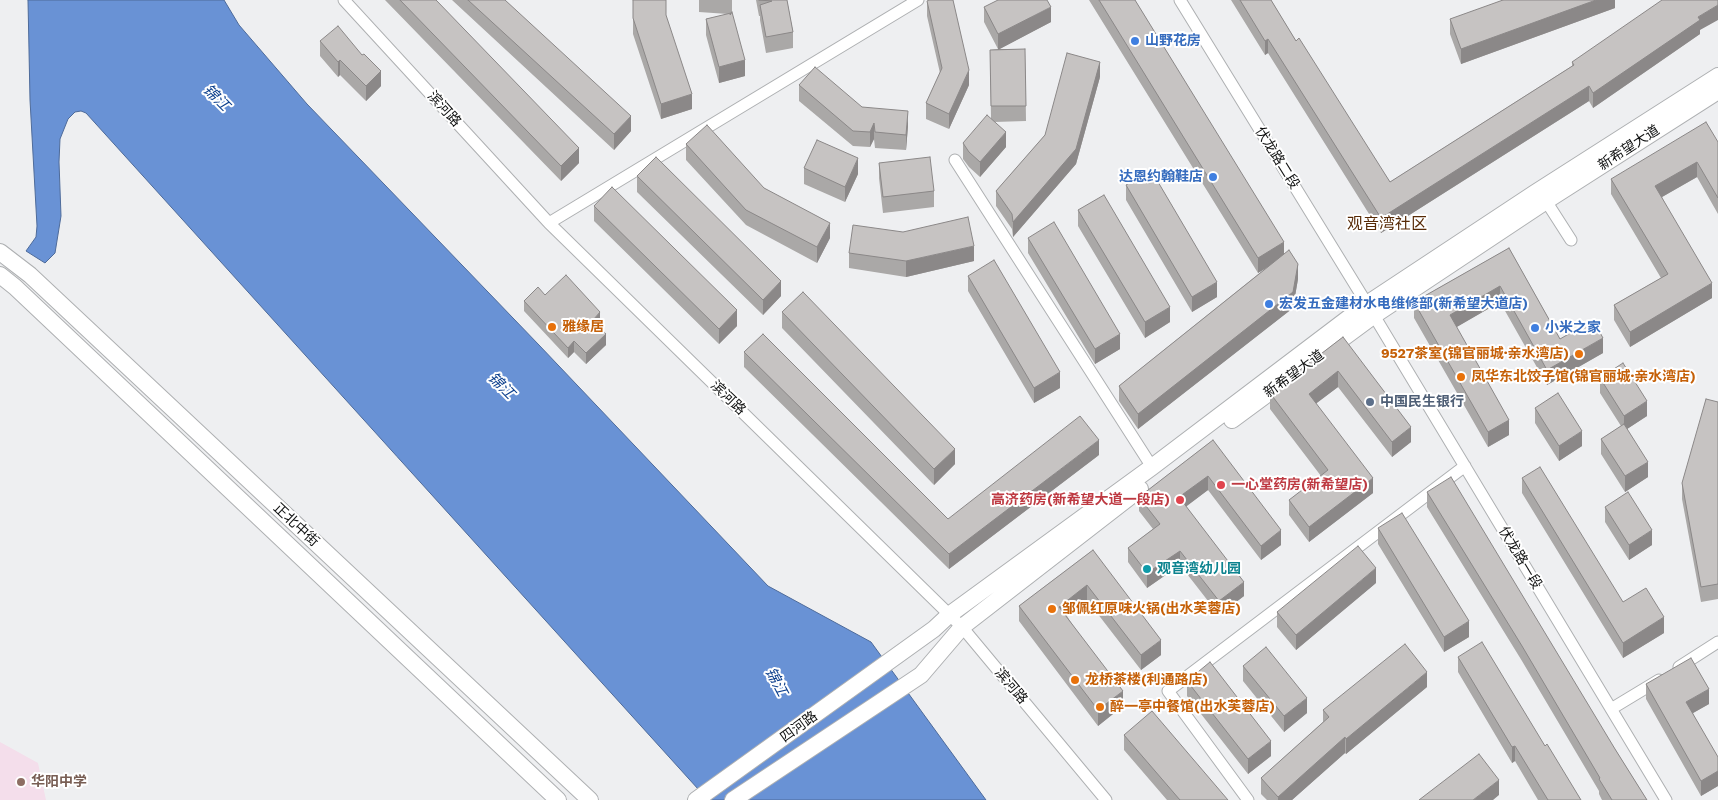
<!DOCTYPE html>
<html>
<head>
<meta charset="utf-8">
<style>
	body { margin:0 }
	canvas { display:block; background:#eeeff1 }
</style>
</head>
<body>
<canvas width="1718" height="800"></canvas>
<script>
const ctx = document.querySelector('canvas').getContext('2d');
ctx.lineJoin = 'round';
function paint(path, color) {
  ctx.fillStyle = color;
  ctx.fill(path, 'evenodd');
}
function toPath(rows) {
  const path = new Path2D();
  for (const r of rows) {
    path.moveTo(r[0], r[1]);
    for (let i = 2; i < r.length; i += 2) path.lineTo(r[i], r[i + 1]);
  }
  return path;
}
function strokePath(path, color, width, dash) {
  ctx.strokeStyle = color;
  ctx.lineWidth = width;
  ctx.lineCap = dash ? 'butt' : 'round';
  ctx.setLineDash(dash || []);
  ctx.stroke(path);
}
function write(font, color, halo, rows, align = 'center') {
  ctx.font = font + ' "Work Sans","Noto Sans SC",sans-serif';
  ctx.lineWidth = 4;
  ctx.setLineDash([]);
  ctx.textBaseline = 'middle';
  ctx.strokeStyle = halo;
  ctx.fillStyle = color;
  for (const [text, x, y, turn = 0] of rows) {
    ctx.save();
    ctx.translate(x, y);
    ctx.rotate((+turn || 0) * Math.PI / 180);
    ctx.textAlign = isNaN(turn) ? turn : align;
    if (halo) ctx.strokeText(text, 0, 0);
    ctx.fillText(text, 0, 0);
    ctx.restore();
  }
}
paint(toPath([
	[0,742,38,763,46,800,0,800]
]), '#f4deeb');
const water = toPath([
	[28,0,224,0,239,25,307,104,539,345,768,586,871,642,986,800,708,800,86,113,81,111,75,112,68,119,60,139,59,162,61,216,55,253,45,263,26,251,36,237,37,226,30,100,28,0]
]);
paint(water, '#6992d5');
strokePath(water, '#4e6b9a', 1);
const street = toPath([
	[344,0,549,223,962,627,1106,800],
	[1180,0,1367,304,1666,800],
	[955,160,1152,467],
	[1546,201,1571,240],
	[549,223,918,0],
	[1679,667,1718,642],
	[1611,709,1659,680],
	[1248,800,1168,691,1465,466]
]);
const secondary = toPath([
	[0,252,30,275,590,800],
	[0,275,15,287,558,800],
	[1232,420,1373,316,1546,201,1718,91],
	[696,800,934,629,949,615,1152,467,1367,304,1535,193,1718,76],
	[733,800,921,675,962,627,1140,489]
]);
strokePath(street, '#aeb0b2', 13);
strokePath(secondary, '#aeb0b2', 18);
strokePath(street, '#fff', 11);
strokePath(secondary, '#fff', 16);
paint(toPath([
	[385,0,436,0,579,163,561,181],
	[452,0,505,0,631,131,614,150],
	[633,0,666,15,692,109,661,119,633,34],
	[699,0,732,0,732,12,745,76,719,83,706,35,706,19,728,14,699,12],
	[756,0,787,0,793,32,793,48,766,53,760,20,760,16,759,16],
	[1089,0,1135,0,1284,254,1298,279,1293,308,1138,429,1119,401,1119,386,1266,268,1258,273],
	[1231,0,1271,0,1296,41,1390,182,1572,66,1572,62,1700,30,1700,34,1593,108,1589,101,1381,233,1268,53,1265,55],
	[1615,0,1615,8,1461,64,1450,34,1450,19],
	[927,1,969,85,949,129,926,119,926,103,940,73,927,16],
	[984,7,1051,22,999,49,1025,49,1026,121,994,122,1006,147,980,177,969,167,963,159,963,143,991,119,990,50,998,49,984,22],
	[320,41,381,86,366,101,340,75,338,77,320,56],
	[1100,77,1076,164,1013,237,1012,229,996,206,996,191,1045,135],
	[799,85,862,107,908,126,906,150,875,148,874,139,870,147,853,146,799,101],
	[1718,142,1718,214,1697,177,1662,197,1712,298,1630,347,1614,320,1614,305,1661,278,1611,194,1611,179],
	[686,144,764,188,830,238,817,263,746,225,686,160],
	[879,163,934,191,934,207,883,213,879,178],
	[804,168,858,174,845,202,804,184],
	[637,176,781,296,763,315,637,192],
	[1126,185,1217,297,1192,312,1126,200],
	[594,206,737,326,719,344,594,221],
	[1078,210,1170,322,1145,338,1078,226],
	[1028,238,1120,349,1095,364,1028,253],
	[1509,248,1560,339,1603,353,1547,385,1500,302,1456,327,1509,435,1488,447,1414,318,1414,302],
	[849,253,974,261,906,277,849,268],
	[968,276,1060,388,1034,403,968,291],
	[545,295,600,323,598,325,606,345,586,364,574,352,568,358,524,311,524,301],
	[782,312,955,464,934,485,782,328],
	[1343,337,1411,442,1392,457,1338,387,1316,403,1373,493,1309,542,1289,515,1289,500,1321,476,1270,409,1270,393],
	[744,352,948,519,1099,455,949,569,744,367],
	[1600,378,1647,416,1627,429,1648,477,1625,492,1601,454,1601,439,1621,426,1600,393],
	[1718,402,1718,599,1701,602,1682,499,1682,483],
	[1535,408,1582,446,1559,461,1535,423],
	[1213,440,1281,545,1261,560,1208,490,1186,506,1244,596,1219,615,1180,565,1147,588,1128,562,1128,548,1153,529,1139,511,1139,497],
	[1522,478,1623,602,1664,633,1623,658,1522,493],
	[1427,492,1615,749,1647,800,1602,800,1599,794,1599,791,1522,661,1427,507],
	[1605,507,1652,545,1629,560,1605,522],
	[1378,528,1469,637,1444,652,1378,544],
	[1093,550,1161,655,1141,670,1087,600,1067,616,1123,706,1098,726,1019,621,1019,606],
	[1376,583,1296,650,1277,627,1277,612],
	[1458,657,1545,746,1581,800,1538,800,1515,761,1512,763,1458,672],
	[1243,666,1307,713,1284,732,1243,681],
	[1187,681,1271,756,1248,774,1187,696],
	[1646,684,1709,704,1693,713,1718,771,1718,786,1701,796,1646,699],
	[1427,687,1346,754,1345,753,1292,800,1267,800,1261,794,1261,778,1323,722,1323,710],
	[1124,735,1228,800,1167,800,1124,750]
]), '#aaa8a7');
paint(toPath([
	[1596,0,1615,0,1615,8,1461,64,1461,49],
	[1718,5,1718,20,1700,30,1700,34,1593,108,1593,93,1698,17],
	[1051,7,1051,22,998,50,998,34],
	[1268,39,1268,53,1265,55,1265,41],
	[340,60,340,75,338,77,338,62],
	[745,60,745,76,719,83,719,67],
	[1100,62,1100,77,1076,164,1013,237,1013,222],
	[969,70,969,85,949,129,949,114],
	[381,71,381,86,366,101,366,86],
	[1589,86,1589,101,1381,233,1381,218],
	[692,94,692,109,661,119,661,104],
	[908,111,908,126,906,150,906,135],
	[631,116,631,131,614,150,614,134],
	[874,123,874,139,870,147,870,132],
	[1006,132,1006,147,980,177,980,162],
	[579,148,579,163,561,181,561,166],
	[858,158,858,174,845,202,845,187],
	[1697,162,1697,177,1655,201,1655,186],
	[830,223,830,238,817,263,817,247],
	[1284,242,1284,257,1258,273,1258,258],
	[974,246,974,261,906,277,906,261],
	[1298,264,1298,279,1293,308,1138,429,1138,414],
	[781,281,781,296,763,315,763,300],
	[1217,282,1217,297,1192,312,1192,297],
	[1712,283,1712,298,1630,347,1630,332],
	[1500,286,1500,302,1450,331,1450,315],
	[1170,307,1170,322,1145,338,1145,322],
	[737,310,737,326,719,344,719,329],
	[600,312,600,323,593,330,593,320],
	[606,334,606,345,586,364,586,353],
	[1120,334,1120,349,1095,364,1095,349],
	[1603,338,1603,353,1547,385,1547,370],
	[574,341,574,352,568,358,568,348],
	[1338,371,1338,387,1309,409,1309,394],
	[1060,372,1060,388,1034,403,1034,388],
	[1647,401,1647,416,1624,431,1624,416],
	[1509,420,1509,435,1488,447,1488,432],
	[1411,427,1411,442,1392,457,1392,442],
	[1582,431,1582,446,1559,461,1559,446],
	[1099,440,1099,455,949,569,949,554],
	[955,449,955,464,934,485,934,469],
	[1648,462,1648,477,1625,492,1625,476],
	[1208,476,1208,490,1179,512,1179,497],
	[1373,478,1373,493,1309,542,1309,527],
	[1281,530,1281,545,1261,560,1261,546],
	[1652,530,1652,545,1629,560,1629,545],
	[1180,551,1180,565,1147,588,1147,573],
	[1376,568,1376,583,1296,650,1296,635],
	[1244,582,1244,596,1219,615,1219,601],
	[1087,585,1087,600,1059,622,1059,607],
	[1664,617,1664,633,1623,658,1623,643],
	[1469,621,1469,637,1444,652,1444,637],
	[1161,640,1161,655,1141,670,1141,655],
	[1427,672,1427,687,1346,754,1346,739],
	[1709,689,1709,704,1686,717,1686,702],
	[1123,691,1123,706,1098,726,1098,710],
	[1307,698,1307,713,1284,732,1284,716],
	[1345,737,1345,753,1292,800,1278,800,1278,797],
	[1271,741,1271,756,1248,774,1248,759],
	[1515,746,1515,761,1512,763,1512,747],
	[1718,771,1718,786,1701,796,1701,781],
	[1499,780,1499,795,1493,800,1473,800]
]), '#8b8888');
const building = toPath([
	[400,0,436,0,579,148,561,166,400,0],
	[468,0,505,0,631,116,614,134,468,0],
	[633,0,666,0,666,15,692,94,661,104,633,18,633,0],
	[759,0,787,0,793,32,766,37,760,5,772,1,759,0],
	[929,0,953,0,969,70,949,114,926,103,942,68,927,1,929,0],
	[998,0,1047,0,1051,7,998,34,984,7,998,0],
	[1099,0,1135,0,1284,242,1258,258,1099,0],
	[1240,0,1271,0,1296,41,1299,38,1390,182,1574,65,1572,62,1662,0,1718,0,1718,5,1698,17,1700,20,1593,93,1589,86,1381,218,1268,39,1265,41,1240,0],
	[1503,0,1596,0,1461,49,1450,19,1503,0],
	[732,12,745,60,719,67,706,19,731,13,730,15,732,12],
	[338,26,362,55,364,54,381,71,366,86,340,60,338,62,320,41,338,26],
	[1025,49,1026,106,991,106,990,50,1025,49],
	[1067,53,1100,62,1076,149,1013,222,1012,214,996,191,1045,135,1067,53],
	[815,67,862,107,908,111,906,135,875,132,874,123,870,132,853,131,799,85,815,67],
	[987,115,1006,132,980,162,969,152,963,143,987,115],
	[1706,122,1718,142,1718,198,1697,162,1655,186,1712,283,1630,332,1614,305,1668,274,1611,179,1706,122],
	[707,125,764,188,830,223,817,247,746,210,686,144,707,125],
	[817,140,858,158,845,187,804,168,817,140],
	[656,157,781,281,763,300,637,176,656,157],
	[930,157,934,191,883,197,879,163,930,157],
	[1151,170,1217,282,1192,297,1126,185,1151,170],
	[612,187,737,310,719,329,594,206,612,187],
	[1104,195,1170,307,1145,322,1078,210,1104,195],
	[968,217,974,246,906,261,849,253,853,225,903,232,968,217],
	[1054,222,1120,334,1095,349,1028,238,1054,222],
	[1509,248,1560,339,1593,320,1603,338,1547,370,1500,286,1450,315,1509,420,1488,432,1414,302,1509,248],
	[1289,250,1298,264,1293,292,1138,414,1119,386,1289,250],
	[994,260,1060,372,1034,388,968,276,994,260],
	[566,275,600,312,593,320,606,334,586,353,574,341,568,348,524,301,538,287,545,295,566,275],
	[803,292,955,449,934,469,782,312,803,292],
	[763,334,948,519,1080,416,1099,440,949,554,744,352,763,334],
	[1343,337,1411,427,1392,442,1338,371,1309,394,1373,478,1309,527,1289,500,1328,470,1270,393,1343,337],
	[1623,363,1647,401,1624,416,1600,378,1623,363],
	[1558,393,1582,431,1559,446,1535,408,1558,393],
	[1706,399,1718,402,1718,584,1701,587,1682,483,1706,399],
	[1624,424,1648,462,1625,476,1601,439,1624,424],
	[1213,440,1281,530,1261,546,1208,476,1179,497,1244,582,1219,601,1180,551,1147,573,1128,548,1160,524,1139,497,1213,440],
	[1540,467,1623,602,1646,588,1664,617,1623,643,1522,478,1540,467],
	[1451,477,1615,749,1647,800,1612,800,1599,779,1600,778,1522,646,1427,492,1451,477],
	[1628,492,1652,530,1629,545,1605,507,1628,492],
	[1402,513,1469,621,1444,637,1378,528,1402,513],
	[1358,546,1376,568,1296,635,1277,612,1358,546],
	[1093,550,1161,640,1141,655,1087,585,1059,607,1123,691,1098,710,1019,606,1093,550],
	[1482,642,1545,746,1547,744,1581,800,1548,800,1515,746,1512,747,1458,657,1482,642],
	[1405,644,1427,672,1346,739,1345,737,1278,797,1261,778,1329,717,1323,710,1405,644],
	[1266,647,1307,698,1284,716,1243,666,1266,647],
	[1691,658,1709,689,1686,702,1718,757,1718,771,1701,781,1646,684,1691,658],
	[1210,662,1271,741,1248,759,1187,681,1210,662],
	[1152,711,1228,800,1180,800,1124,735,1152,711],
	[1479,754,1499,780,1473,800,1419,800,1479,754]
]);
paint(building, '#c6c3c2');
strokePath(building, '#8b8888', 1);
for (const [x, y, r, color] of [
	[1135,41,5,"#3f7fe0"],
	[1213,177,5,"#3f7fe0"],
	[1269,304,5,"#3f7fe0"],
	[552,327,5,"#e8710a"],
	[1535,328,5,"#3f7fe0"],
	[1579,354,5,"#e8710a"],
	[1461,377,5,"#e8710a"],
	[1370,402,5,"#5c6f8a"],
	[1221,485,5,"#e0444e"],
	[1180,500,5,"#e0444e"],
	[1147,569,5,"#0f9aa8"],
	[1052,609,5,"#e8710a"],
	[1075,680,5,"#e8710a"],
	[1100,707,5,"#e8710a"],
	[21,782,5,"#8d6e63"]
]) {
  const dot = new Path2D();
  dot.arc(x, y, r, 0, 2 * Math.PI);
  ctx.fillStyle = color;
  ctx.fill(dot);
  strokePath(dot, '#fff', 2);
}
write('bold 14px', '#366cbe', '#fff', [
	["山野花房",1145,41],
	["达恩约翰鞋店",1203,177,"right"],
	["宏发五金建材水电维修部(新希望大道店)",1279,304],
	["小米之家",1545,328]
], 'left');
write('14px', '#0f1010', '#fff', [
	["滨河路",444,109,48],
	["新希望大道",1629,148,-33],
	["伏龙路二段",1277,158,58],
	["新希望大道",1294,374,-36],
	["滨河路",728,398,44],
	["正北中街",296,525,43],
	["伏龙路一段",1520,558,59],
	["滨河路",1011,686,50],
	["四河路",799,727,-36]
]);
write('bold 14px', '#c56008', '#fff', [
	["雅缘居",562,327],
	["9527茶室(锦官丽城·亲水湾店)",1569,354,"right"],
	["凤华东北饺子馆(锦官丽城·亲水湾店)",1471,377],
	["邹佩红原味火锅(出水芙蓉店)",1062,609],
	["龙桥茶楼(利通路店)",1085,680],
	["醉一亭中餐馆(出水芙蓉店)",1110,707]
], 'left');
write('bold 14px', '#4e5e75', '#fff', [
	["中国民生银行",1380,402]
], 'left');
write('bold 14px', '#be3a42', '#fff', [
	["一心堂药房(新希望店)",1231,485],
	["高济药房(新希望大道一段店)",1170,500,"right"]
], 'left');
write('bold 14px', '#0d838f', '#fff', [
	["观音湾幼儿园",1157,569]
], 'left');
write('bold 14px', '#785e54', '#fff', [
	["华阳中学",31,782]
], 'left');
write('italic 15px', '#0c3f8d', '#fff', [
	["锦江",216,98,45],
	["锦江",501,386,45],
	["锦江",776,682,62]
]);
write('16px', '#572a06', '#fff', [
	["观音湾社区",1387,224]
]);
</script>
</body>
</html>
